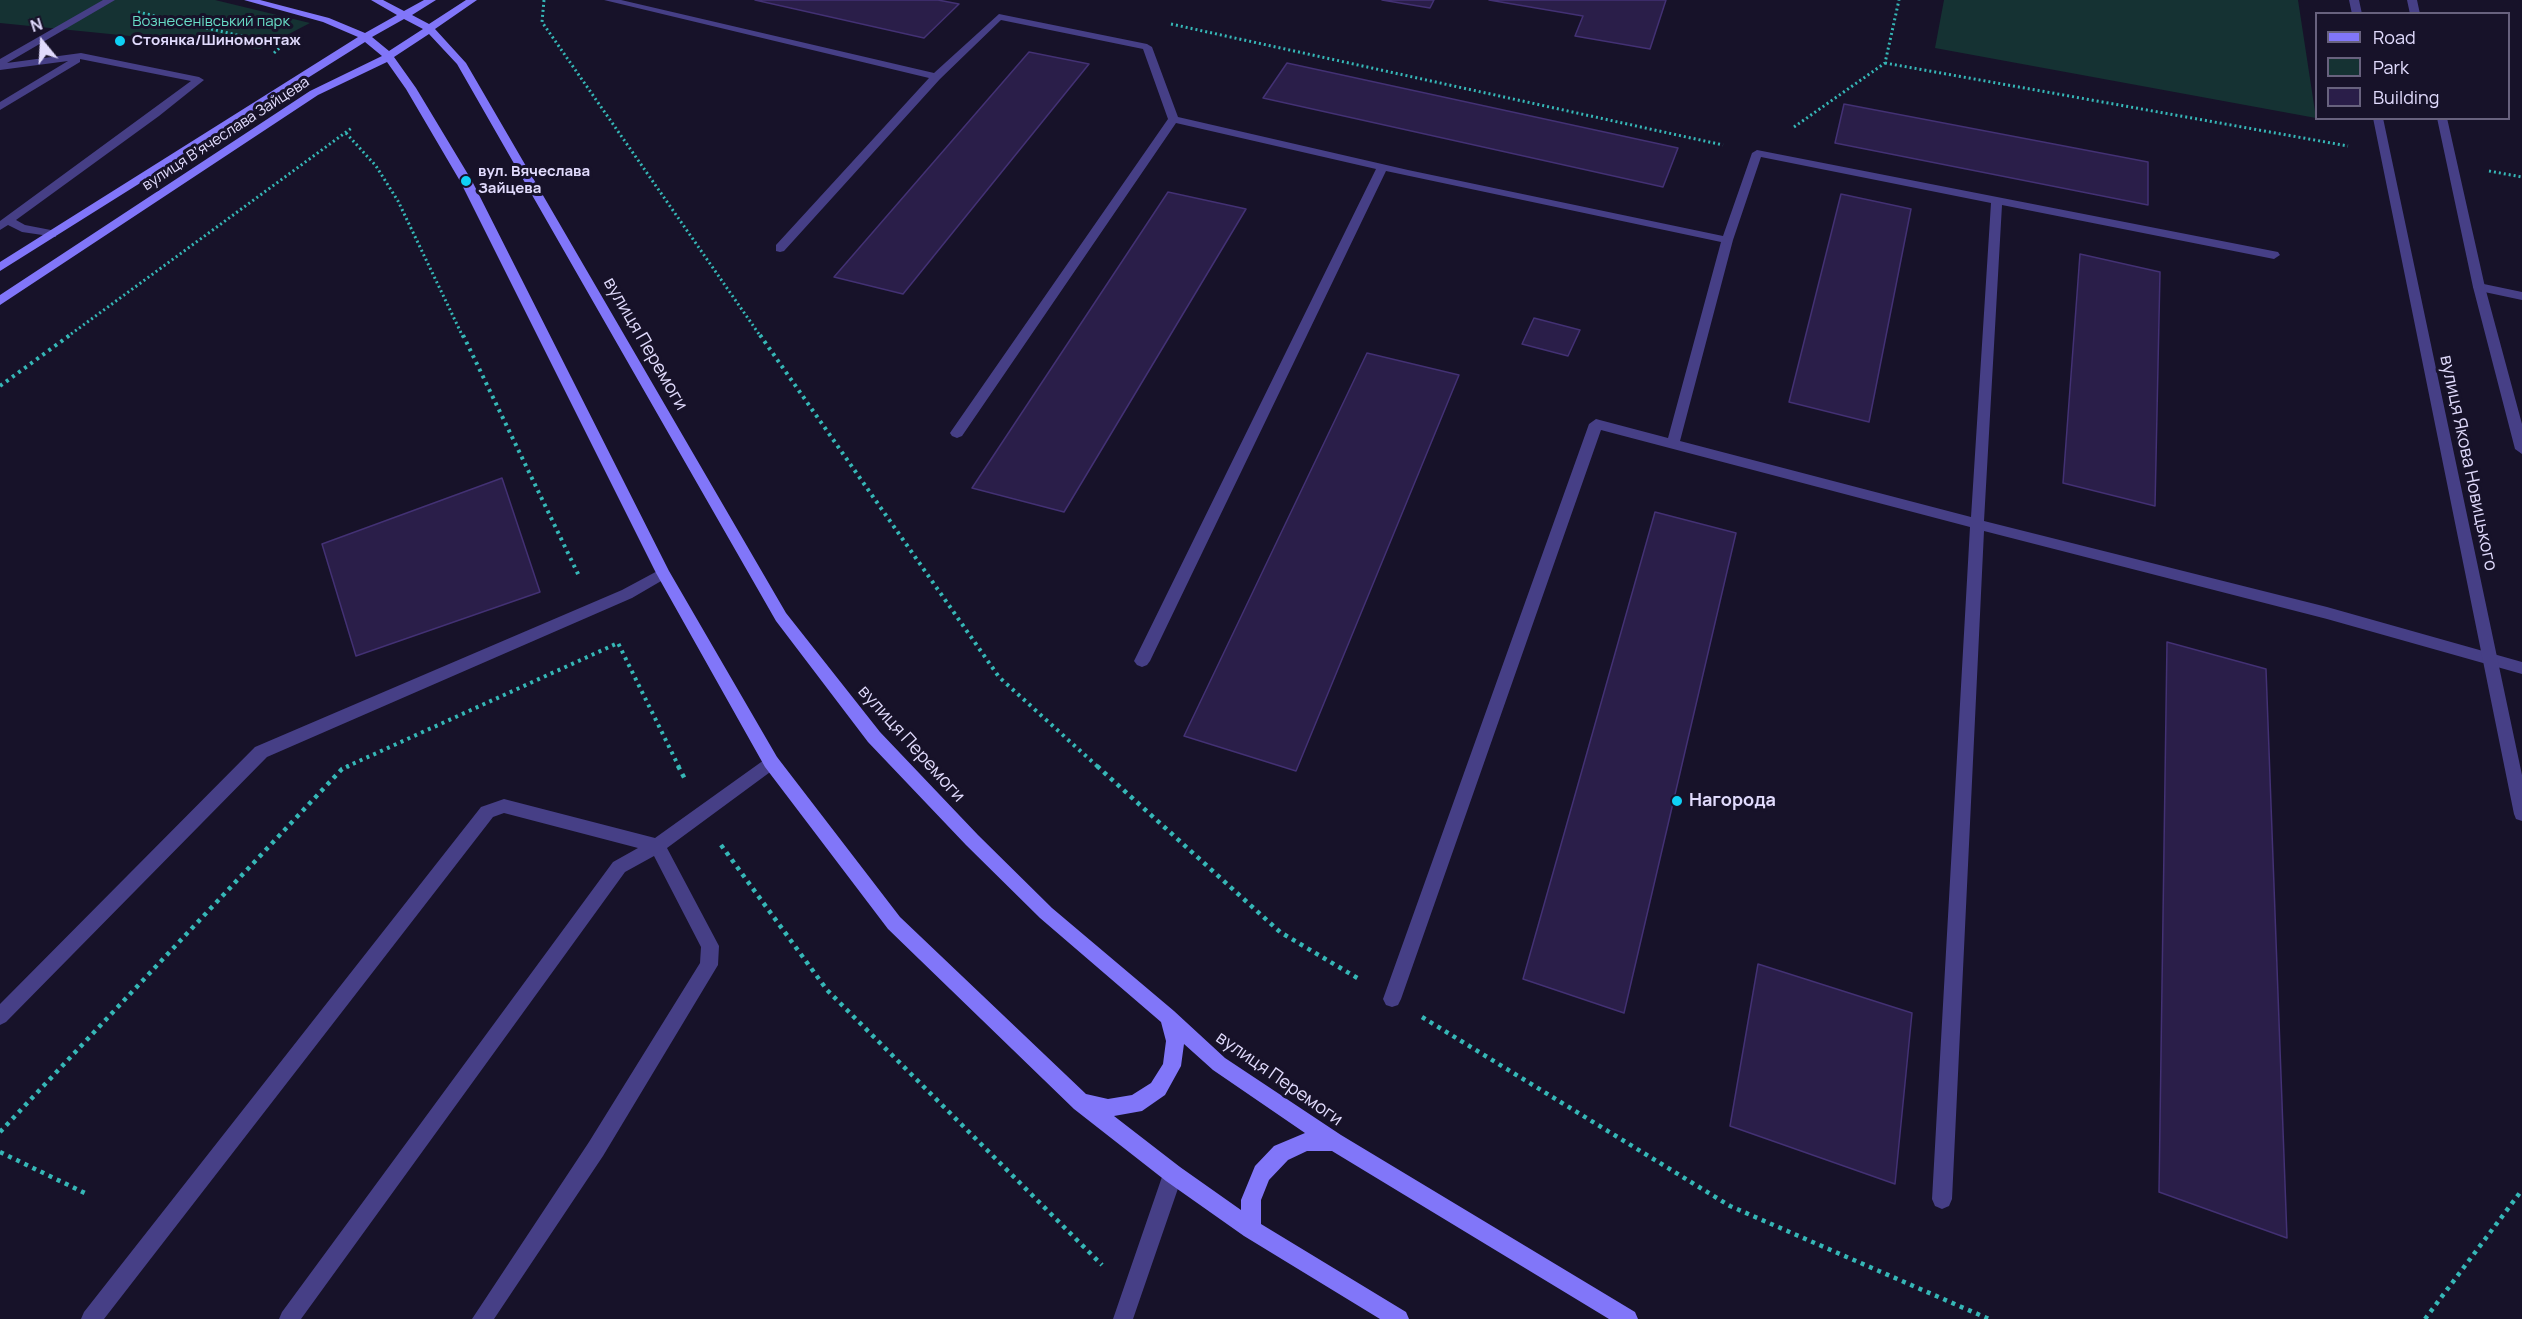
<!DOCTYPE html>
<html>
<head>
<meta charset="utf-8">
<style>
	body { margin:0 }
	#map { position:relative; width:2522px; height:1319px; overflow:hidden; background:#171229; font-family:Manrope,sans-serif }
	canvas { display:block }
	.legend { position:absolute; left:2315px; top:12px; width:195px; height:108px; box-sizing:border-box; background:#171229; border:2px solid #68627e; margin:0; padding:8px 10px; list-style:none; font-size:18px; color:#e1dbfd }
	.legend li { display:flex; align-items:center; gap:12px; height:30px }
	.legend b { width:30px; border:2px solid #68627e }
	.north { position:absolute; left:12px; top:12px; width:60px; height:60px; -webkit-text-stroke:4px #171229; paint-order:stroke; rotate:342deg; font-size:16px; font-weight:700; line-height:24px; text-align:center; color:#e1dbfd }
	.north::after { content:''; display:block; margin:auto; width:21px; height:27px; background:#e1dbfd; clip-path:polygon(50% 0,100% 100%,50% 72%,0 100%) }
</style>
</head>
<body>
<div id="map">
<canvas width="2522" height="1319"></canvas>
<ul class="legend">
<li><b style="height:8px;background:#8176f9"></b>Road</li>
<li><b style="height:16px;background:#153233"></b>Park</li>
<li><b style="height:16px;background:#2a1e49"></b>Building</li>
</ul>
<div class="north">N</div>
</div>
<script>
const ctx = document.querySelector('canvas').getContext('2d');
ctx.lineJoin = 'round';
function paint(path, color) {
  ctx.fillStyle = color;
  ctx.fill(path, 'evenodd');
}
function toPath(rows) {
  const path = new Path2D();
  for (const r of rows) {
    path.moveTo(r[0], r[1]);
    for (let i = 2; i < r.length; i += 2) path.lineTo(r[i], r[i + 1]);
  }
  return path;
}
function strokePath(path, color, width, dash) {
  ctx.strokeStyle = color;
  ctx.lineWidth = width;
  ctx.lineCap = dash ? 'butt' : 'round';
  ctx.setLineDash(dash || []);
  ctx.stroke(path);
}
function write(font, color, halo, rows, align = 'center') {
  ctx.font = font + ' Manrope,sans-serif';
  ctx.lineWidth = 6;
  ctx.setLineDash([]);
  ctx.textBaseline = 'middle';
  ctx.strokeStyle = halo;
  ctx.fillStyle = color;
  for (const [text, x, y, turn = 0] of rows) {
    ctx.save();
    ctx.translate(x, y);
    ctx.rotate((+turn || 0) * Math.PI / 180);
    ctx.textAlign = isNaN(turn) ? turn : align;
    if (halo) ctx.strokeText(text, 0, 0);
    ctx.fillText(text, 0, 0);
    ctx.restore();
  }
}
paint(toPath([
	[0,0,215,0,310,23,260,49,0,23],
	[1944,0,2298,0,2316,118,1935,48]
]), '#153233');
const building = toPath([
	[755,0,938,0,959,4,924,38,755,0],
	[1382,0,1434,0,1430,8,1382,0],
	[1489,0,1666,0,1650,49,1575,36,1583,16,1489,0],
	[1029,52,1089,64,903,294,834,277,1029,52],
	[1287,63,1678,148,1663,187,1263,98,1287,63],
	[1844,104,2148,162,2148,205,1835,143,1844,104],
	[1168,192,1246,209,1064,512,972,488,1168,192],
	[1841,194,1911,209,1869,422,1789,402,1841,194],
	[2080,254,2160,272,2155,506,2063,483,2080,254],
	[1534,318,1580,330,1568,356,1522,344,1534,318],
	[1367,353,1459,375,1296,771,1184,736,1367,353],
	[502,478,540,592,356,656,322,544,502,478],
	[1655,512,1736,533,1624,1013,1523,979,1655,512],
	[2167,642,2266,669,2287,1238,2159,1192,2167,642],
	[1758,964,1912,1013,1895,1184,1730,1126,1758,964]
]);
paint(building, '#2a1e49');
strokePath(building, '#433174', 1.5);
strokePath(toPath([
	[544,0,542,22,761,337],
	[138,12,280,45],
	[1171,24,1723,145],
	[274,53,286,42],
	[1885,63,2348,146],
	[1794,127,1885,63,1899,0],
	[346,133,376,166,398,201,463,337],
	[2489,171,2522,177],
	[67,337,353,127]
]), '#36b7b7', 3, [2, 3]);
strokePath(toPath([
	[463,335,579,576],
	[760,335,999,677,1098,767],
	[0,386,70,335],
	[346,767,618,643,679,767]
]), '#36b7b7', 4, [3, 4.5]);
strokePath(toPath([
	[678,766,686,781],
	[1097,766,1280,932,1359,979],
	[721,845,827,990,1102,1265],
	[1422,1017,1730,1206,1989,1319],
	[0,1132,342,769,349,766],
	[0,1152,89,1195],
	[2425,1319,2522,1190]
]), '#36b7b7', 4.5, [4, 5]);
paint(toPath([
	[103,0,115,0,7,63,81,53,199,77,204,80,159,116,16,220,25,225,56,231,56,237,22,232,8,225,0,230,0,221,191,81,80,59,80,62,0,110,0,102,68,61,0,70,0,59,103,0],
	[604,0,621,0,934,73,999,14,1147,44,1152,47,1178,117,1408,170,1723,236,1752,153,1757,150,2278,252,2280,255,2274,259,2002,205,1984,521,2327,607,2522,662,2522,674,2327,619,1984,531,1952,1199,1949,1206,1942,1209,1935,1206,1932,1199,1970,527,1601,430,1401,999,1398,1005,1392,1007,1386,1005,1383,999,1589,424,1596,419,1668,438,1721,242,1386,171,1150,661,1147,665,1142,667,1137,665,1134,661,1376,169,1176,123,962,436,957,438,952,436,950,433,952,430,1168,119,1143,49,1001,20,940,79,784,251,780,252,776,251,776,245,929,78,604,0],
	[1761,157,1991,203,1971,517,1680,441,1733,240,1761,157],
	[2479,283,2522,292,2522,300,2475,290,2473,287,2479,283],
	[663,568,670,573,668,577,632,598,267,757,6,1022,0,1025,0,1004,255,747,622,590,663,568],
	[771,755,777,757,779,762,777,767,667,848,719,946,718,965,603,1156,494,1319,472,1319,589,1142,700,963,701,947,654,856,625,872,301,1319,279,1319,282,1312,613,862,638,848,504,813,493,817,104,1319,81,1319,84,1312,481,807,504,799,655,838,771,755],
	[1173,1164,1180,1167,1183,1174,1133,1319,1113,1319,1163,1174,1166,1167,1173,1164]
]), '#463f86');
paint(toPath([
	[2349,0,2359,0,2362,14,2352,14,2349,0],
	[2407,0,2417,0,2420,14,2410,14,2407,0],
	[2373,118,2383,118,2522,775,2522,821,2516,819,2514,814,2373,118],
	[2437,118,2447,118,2485,287,2522,424,2522,454,2515,449,2473,287,2437,118]
]), '#463f86');
paint(toPath([
	[244,0,260,0,329,18,365,33,397,15,371,0,383,0,404,11,424,0,436,0,412,15,429,24,466,0,477,0,435,29,466,63,786,613,880,732,978,835,1052,908,1174,1011,1225,1058,1341,1135,1635,1312,1638,1319,1609,1319,1332,1151,1307,1151,1288,1160,1269,1180,1261,1200,1261,1224,1406,1312,1409,1319,1380,1319,1244,1236,1166,1181,1074,1109,888,929,765,767,656,573,460,181,406,89,387,62,318,95,0,305,0,295,310,91,382,56,365,42,0,271,0,262,358,37,323,22,244,0],
	[404,19,423,29,389,51,372,37,404,19],
	[429,34,457,64,776,621,868,742,966,845,1040,918,1161,1022,1166,1041,1163,1064,1151,1083,1132,1095,1108,1099,1086,1094,900,917,777,757,669,571,472,181,416,88,394,57,429,34],
	[1184,1044,1213,1070,1305,1133,1274,1146,1255,1166,1241,1200,1241,1210,1180,1167,1114,1116,1142,1111,1165,1095,1181,1066,1184,1044]
]), '#8176f9');
for (const [x, y, r, color] of [
	[120,41,6,"#0fd0f5"],
	[466,181,6,"#0fd0f5"],
	[1677,801,6,"#0fd0f5"]
]) {
  const dot = new Path2D();
  dot.arc(x, y, r, 0, 2 * Math.PI);
  ctx.fillStyle = color;
  ctx.fill(dot);
  strokePath(dot, '#171229', 2);
}
write('15px', '#68dcc6', '#171229', [
	["Вознесенівський парк",211,22]
]);
write('bold 15px', '#e1dbfd', '#171229', [
	["Стоянка/Шиномонтаж",132,41],
	["вул. Вячеслава",478,172],
	["Зайцева",478,189]
], 'left');
write('15px', '#e1dbfd', '#171229', [
	["вулиця Вʼячеслава Зайцева",226,134,-33]
]);
write('18px', '#e1dbfd', '#171229', [
	["вулиця Перемоги",645,344,60],
	["вулиця Якова Новицького",2468,463,78],
	["вулиця Перемоги",911,744,48],
	["вулиця Перемоги",1279,1079,35]
]);
write('bold 18px', '#e1dbfd', '#171229', [
	["Нагорода",1689,801]
], 'left');
</script>
</body>
</html>
